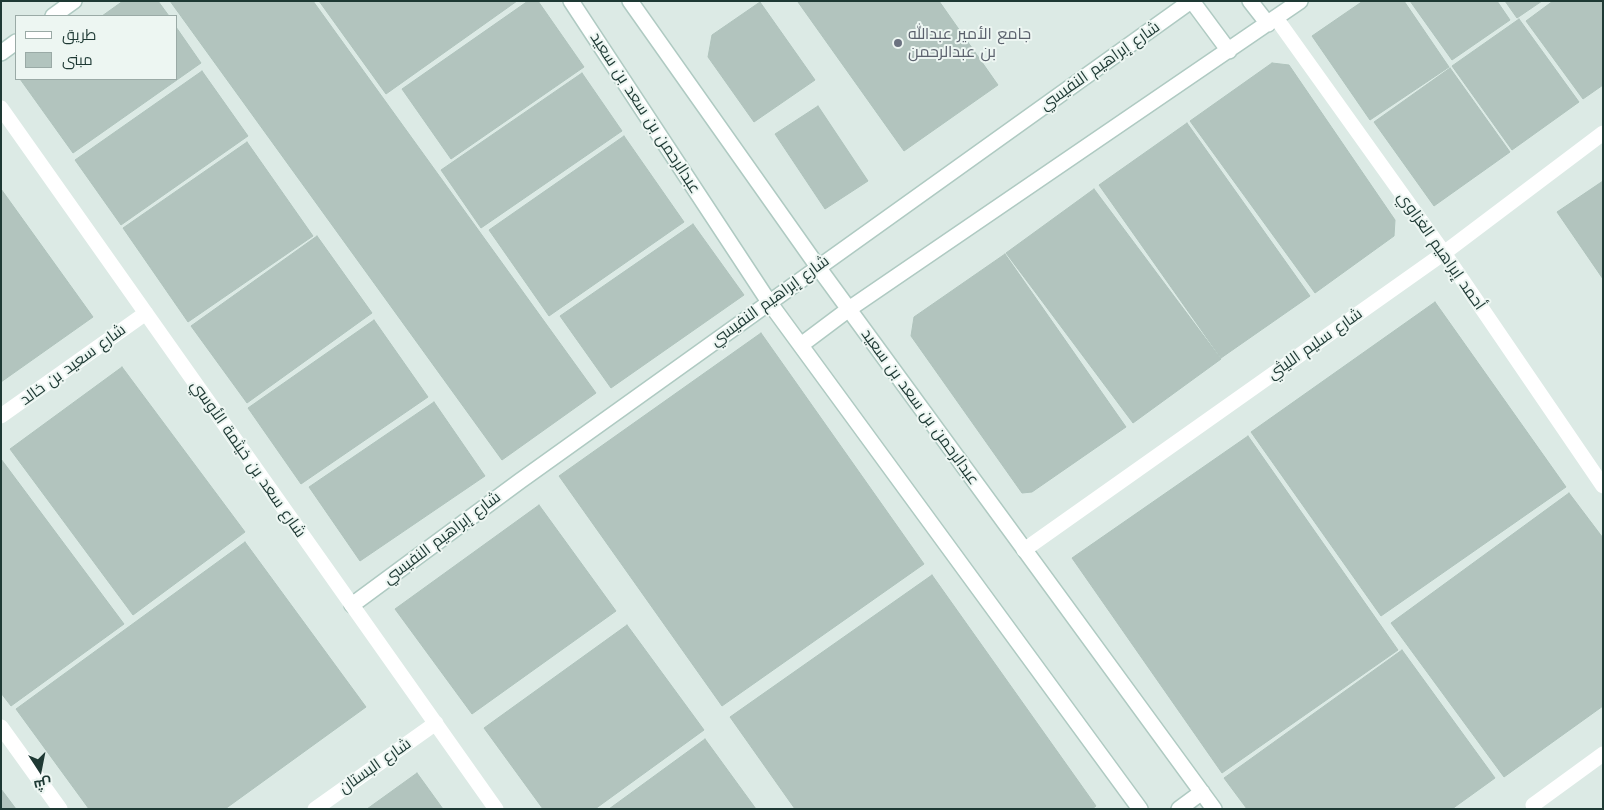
<!DOCTYPE html>
<html>
<head>
<meta charset="utf-8">
<style>
	body { margin:0 }
	#map { position:relative; width:1604px; height:810px; overflow:hidden; background:#dceae5; font-family:"Work Sans",Cairo,sans-serif }
	canvas { display:block }
	.frame { position:absolute; inset:0; border:2px solid #1e3934; pointer-events:none }
	.legend { position:absolute; left:15px; top:15px; width:162px; height:65px; box-sizing:border-box; background:#edf6f2; border:1px solid #9aaaa6; margin:0; padding:6px 9px; list-style:none; font-size:15px; color:#1e3934 }
	.legend li { display:flex; align-items:center; gap:10px; height:25px }
	.legend b { width:25px; border:1px solid #9aaaa6 }
	.north { position:absolute; left:15px; top:745px; width:50px; height:50px; -webkit-text-stroke:4px #edf6f2; paint-order:stroke; rotate:169deg; font-size:14px; font-weight:700; line-height:20px; text-align:center; color:#1e3934 }
	.north::after { content:''; display:block; margin:auto; width:18px; height:22px; background:#1e3934; clip-path:polygon(50% 0,100% 100%,50% 72%,0 100%) }
</style>
</head>
<body>
<div id="map">
<canvas width="1604" height="810"></canvas>
<div class="frame"></div>
<ul class="legend">
<li><b style="height:6px;background:#fff"></b>طريق</li>
<li><b style="height:14px;background:#b2c4be"></b>مبنى</li>
</ul>
<div class="north">ش</div>
</div>
<script>
const ctx = document.querySelector('canvas').getContext('2d');
ctx.lineJoin = 'round';
function paint(path, color) {
  ctx.fillStyle = color;
  ctx.fill(path, 'evenodd');
}
function toPath(rows) {
  const path = new Path2D();
  for (const r of rows) {
    path.moveTo(r[0], r[1]);
    for (let i = 2; i < r.length; i += 2) path.lineTo(r[i], r[i + 1]);
  }
  return path;
}
function strokePath(path, color, width, dash) {
  ctx.strokeStyle = color;
  ctx.lineWidth = width;
  ctx.lineCap = dash ? 'butt' : 'round';
  ctx.setLineDash(dash || []);
  ctx.stroke(path);
}
function write(font, color, halo, rows, align = 'center') {
  ctx.font = font + ' "Work Sans",Cairo,sans-serif';
  ctx.lineWidth = 4;
  ctx.setLineDash([]);
  ctx.textBaseline = 'middle';
  ctx.strokeStyle = halo;
  ctx.fillStyle = color;
  for (const [text, x, y, turn = 0] of rows) {
    ctx.save();
    ctx.translate(x, y);
    ctx.rotate((+turn || 0) * Math.PI / 180);
    ctx.textAlign = isNaN(turn) ? turn : align;
    if (halo) ctx.strokeText(text, 0, 0);
    ctx.fillText(text, 0, 0);
    ctx.restore();
  }
}
const building = toPath([
	[123,1,158,1,169,16,102,16,123,1],
	[170,1,313,1,596,393,502,460,170,1],
	[319,1,517,1,386,94,319,1],
	[528,1,538,1,584,67,451,159,402,89,528,1],
	[939,1,998,85,904,151,798,2,939,1],
	[1363,1,1404,1,1449,67,1370,120,1312,36,1363,1],
	[1410,1,1497,1,1510,20,1452,60,1410,1],
	[1505,1,1542,1,1517,18,1505,1],
	[1553,1,1603,1,1603,85,1583,99,1526,21,1553,1],
	[760,2,815,80,754,122,708,57,712,35,760,2],
	[1519,19,1579,102,1512,150,1452,66,1519,19],
	[176,27,201,63,73,153,20,79,176,79,176,27],
	[1272,63,1289,65,1395,220,1394,236,1315,293,1190,121,1272,63],
	[1450,68,1510,152,1434,206,1374,122,1450,68],
	[202,71,248,136,121,225,75,160,202,71],
	[582,73,622,131,481,228,441,170,582,73],
	[818,106,868,181,825,209,775,134,818,106],
	[1187,123,1310,296,1221,358,1099,185,1187,123],
	[624,136,684,222,549,316,489,230,624,136],
	[247,142,313,236,188,322,123,228,247,142],
	[1603,181,1603,279,1557,212,1603,181],
	[1,189,93,317,1,382,1,189],
	[1094,189,1221,359,1133,423,1006,253,1094,189],
	[693,224,744,295,611,388,560,316,693,224],
	[317,236,372,313,247,403,191,326,317,236],
	[1005,254,1126,427,1032,492,1022,493,911,336,914,317,1005,254],
	[1435,302,1566,487,1381,616,1251,432,1435,302],
	[374,320,428,397,301,484,248,408,374,320],
	[761,333,924,564,722,706,559,476,761,333],
	[122,367,245,532,133,615,10,449,122,367],
	[434,402,485,476,360,561,309,487,434,402],
	[1248,436,1398,650,1222,773,1072,558,1248,436],
	[1,459,124,624,11,706,1,693,1,459],
	[1569,493,1603,538,1603,706,1504,777,1391,623,1569,493],
	[539,505,616,611,472,714,395,609,539,505],
	[245,542,366,707,225,809,89,809,16,709,245,542],
	[932,575,1096,806,1092,809,795,809,730,717,932,575],
	[627,625,704,730,595,809,543,809,484,728,627,625],
	[1402,650,1495,778,1452,809,1247,809,1224,778,1402,650],
	[705,739,756,809,609,809,705,739],
	[417,773,443,809,367,809,417,773],
	[1,789,16,809,1,809,1,789]
]);
paint(building, '#b2c4be');
strokePath(building, '#afc3bc', 1);
const secondary = toPath([
	[571,1,769,302,1140,809],
	[630,1,818,267,1214,809],
	[1192,1,1229,51],
	[1250,1,1268,24],
	[53,16,74,1],
	[1,53,16,42],
	[801,345,849,309,1300,1],
	[352,605,520,481,1191,1],
	[1179,809,1202,792]
]);
strokePath(secondary, '#afcac2', 18);
strokePath(toPath([
	[1276,18,1444,253,1603,486],
	[1,108,496,809],
	[1,416,146,313],
	[1024,550,1444,253,1603,133],
	[1,727,60,809],
	[1533,805,1603,754],
	[315,809,436,723]
]), '#fff', 15);
strokePath(secondary, '#fff', 15);
for (const [x, y, r, color] of [
	[898,43,5,"#6b7280"]
]) {
  const dot = new Path2D();
  dot.arc(x, y, r, 0, 2 * Math.PI);
  ctx.fillStyle = color;
  ctx.fill(dot);
  strokePath(dot, '#edf6f2', 2);
}
write('16px', '#5b616d', '#edf6f2', [
	["جامع الأمير عبدالله",908,34],
	["بن عبدالرحمن",908,52]
], 'left');
write('16px', '#1e3934', '#edf6f2', [
	["شارع إبراهيم النفيسي",1100,66,-35],
	["عبدالرحمن بن سعد بن سعيد",645,113,57],
	["أحمد إبراهيم الغزاوي",1441,251,55],
	["شارع إبراهيم النفيسي",770,301,-36],
	["شارع سليم الليثي",1315,344,-35],
	["شارع سعيد بن خالد",73,365,-36],
	["عبدالرحمن بن سعد بن سعيد",920,407,54],
	["شارع سعد بن خيثمة الأوسي",248,459,55],
	["شارع إبراهيم النفيسي",442,538,-37],
	["شارع البستان",375,766,-35]
]);
</script>
</body>
</html>
